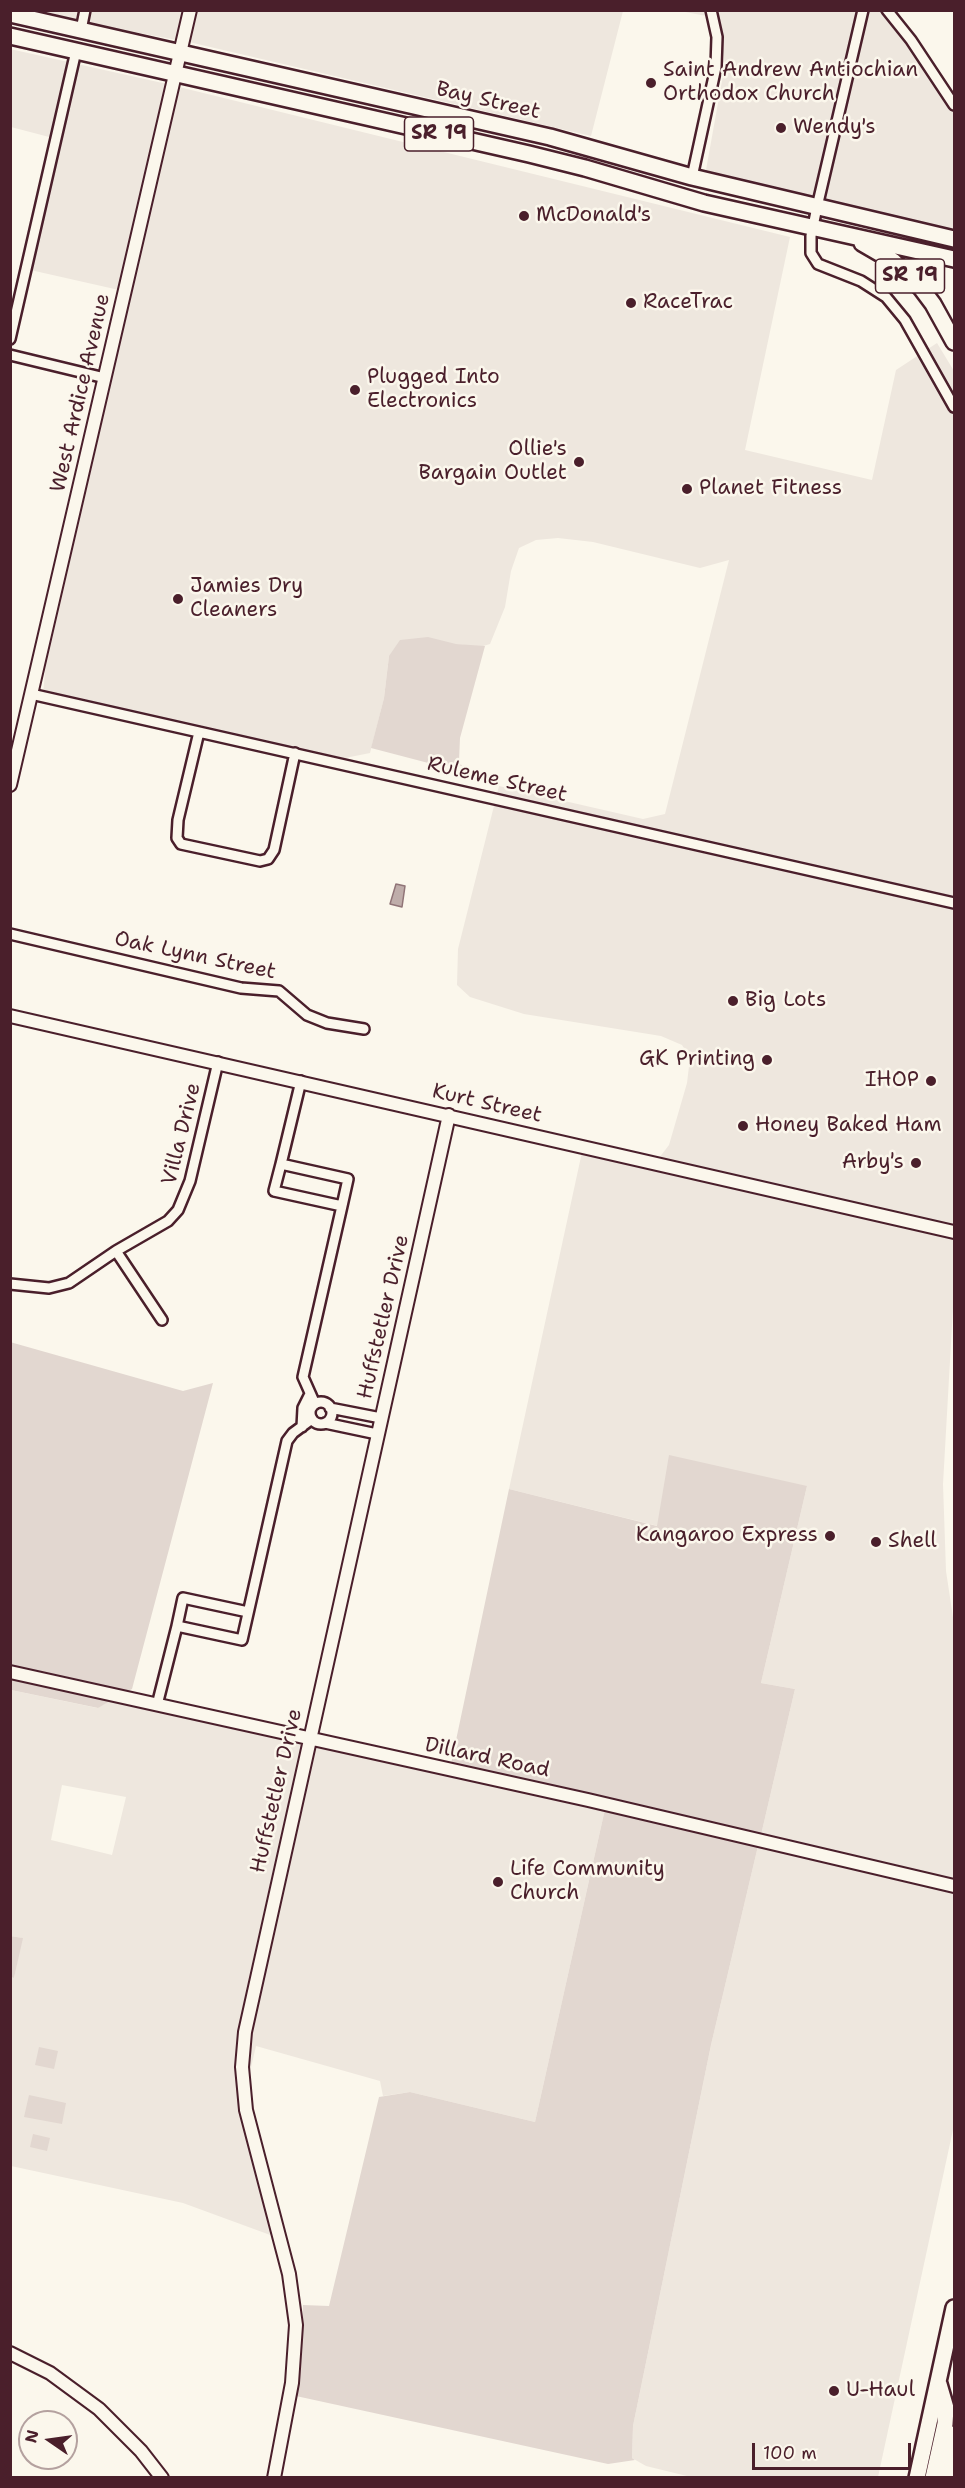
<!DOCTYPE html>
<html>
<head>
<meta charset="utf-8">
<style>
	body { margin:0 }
	#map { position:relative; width:965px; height:2488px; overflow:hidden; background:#fbf7ec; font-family:"Shantell Sans",sans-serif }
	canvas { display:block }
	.frame { position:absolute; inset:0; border:12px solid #4a1f2b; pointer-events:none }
	.north { position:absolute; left:18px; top:2410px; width:60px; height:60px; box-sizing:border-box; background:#fbf7ec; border:2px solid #b4a19f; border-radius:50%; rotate:283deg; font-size:16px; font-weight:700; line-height:24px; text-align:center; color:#4a1f2b }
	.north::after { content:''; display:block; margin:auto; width:21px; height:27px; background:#4a1f2b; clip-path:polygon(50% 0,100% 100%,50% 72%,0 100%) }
	.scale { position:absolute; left:752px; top:2443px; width:159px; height:27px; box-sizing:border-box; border:3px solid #4a1f2b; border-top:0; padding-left:8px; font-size:18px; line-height:21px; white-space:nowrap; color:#4a1f2b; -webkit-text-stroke:4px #fbf7ec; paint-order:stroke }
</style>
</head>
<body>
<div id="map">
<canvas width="965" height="2488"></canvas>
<div class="frame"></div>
<div class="north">N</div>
<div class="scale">100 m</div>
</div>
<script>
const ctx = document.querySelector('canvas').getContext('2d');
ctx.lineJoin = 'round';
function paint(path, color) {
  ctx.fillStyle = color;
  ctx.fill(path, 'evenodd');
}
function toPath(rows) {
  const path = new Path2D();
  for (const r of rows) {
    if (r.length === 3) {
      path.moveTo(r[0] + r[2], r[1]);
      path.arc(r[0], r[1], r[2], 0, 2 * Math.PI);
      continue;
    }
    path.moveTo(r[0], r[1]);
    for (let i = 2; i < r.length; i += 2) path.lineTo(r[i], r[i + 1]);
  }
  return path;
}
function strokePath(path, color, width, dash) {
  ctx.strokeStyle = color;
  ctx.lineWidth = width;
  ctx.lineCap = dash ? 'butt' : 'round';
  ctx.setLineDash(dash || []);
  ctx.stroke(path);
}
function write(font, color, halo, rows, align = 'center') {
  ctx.font = font + ' "Shantell Sans",sans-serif';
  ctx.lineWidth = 5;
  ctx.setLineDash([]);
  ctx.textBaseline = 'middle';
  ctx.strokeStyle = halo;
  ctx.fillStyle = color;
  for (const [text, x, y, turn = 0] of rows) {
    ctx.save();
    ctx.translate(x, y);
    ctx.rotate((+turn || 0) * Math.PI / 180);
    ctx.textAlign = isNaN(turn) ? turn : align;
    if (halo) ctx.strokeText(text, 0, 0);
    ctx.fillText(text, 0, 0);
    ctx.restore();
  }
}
paint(toPath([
	[197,10,623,10,623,11,591,136,189,42],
	[42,11,184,11,177,40,102,26],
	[680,11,883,11,913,36,954,110,954,233,754,184,706,170,725,64,717,18],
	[10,49,167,84,119,290,26,269,53,138,11,127],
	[179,87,790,237,745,450,872,480,896,370,937,343,954,371,954,1227,659,1158,669,1145,687,1083,690,1058,682,1045,661,1036,524,1014,470,997,457,985,458,949,499,786,643,819,665,814,729,560,700,568,593,542,558,538,536,540,519,548,511,571,505,607,490,644,480,647,456,644,389,656,384,698,370,753,345,758,43,697,45,670],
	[582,1152,954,1238,954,1290,943,1484,946,1571,954,1624,954,1881,761,1835,795,1689,761,1683,807,1486,658,1526,509,1489],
	[11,1690,97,1708,112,1700,302,1743,248,1982,237,2043,236,2067,240,2111,273,2236,183,2203,11,2166,11,1977,14,1978,22,1938,10,1936],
	[62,1785,126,1797,112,1855,51,1840],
	[314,1745,605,1809,535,2122,410,2092,383,2096,380,2081,256,2046,249,2076,251,2033],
	[758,1846,954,1892,954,2125,878,2477,691,2477,646,2466,632,2458,633,2426,711,2045]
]), '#eee7de');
paint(toPath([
	[428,637,456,644,485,646,460,738,459,761,462,766,436,765,371,748,384,698,389,656,400,640],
	[10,1342,183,1391,213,1383,132,1689,126,1692,11,1667],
	[669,1455,807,1486,761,1683,795,1689,761,1835,451,1764,509,1489,657,1526],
	[11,1678,112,1700,98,1708,11,1690],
	[605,1809,758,1846,711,2045,633,2426,632,2458,635,2460,608,2464,296,2396,301,2361,303,2305,329,2306,379,2097,410,2092,535,2122],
	[10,1936,23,1938,14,1978,11,1977],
	[39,2047,58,2051,54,2069,35,2065],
	[29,2095,66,2103,62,2124,24,2117],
	[33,2134,50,2138,47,2151,30,2147]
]), '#e2d7d0');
const water = toPath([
	[396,884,405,886,402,907,390,904,396,884]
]);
paint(water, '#bfadaa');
strokePath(water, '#907477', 1.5);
const minor = toPath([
	[863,10,817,207,811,236,811,253,818,264,861,281,886,297,905,320,954,407],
	[887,10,911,40,954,105],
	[81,30,85,10],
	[692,177,716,67,717,37,711,10],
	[10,339,76,51],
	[10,355,105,378],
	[31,694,954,903],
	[199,732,178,820,177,838,181,844,260,861,268,859,274,850,295,753],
	[10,934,241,988,279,991,307,1015,327,1023,364,1029],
	[281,1164,301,1081],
	[116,1251,162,1320],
	[10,1284,49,1288,69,1283,116,1251,168,1221,178,1210,190,1181,218,1062],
	[321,1413,11],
	[315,1404,303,1377,342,1206,348,1179,281,1164,274,1191,342,1206],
	[330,1408,381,1418],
	[325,1423,377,1434],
	[302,1427,303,1408,310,1394],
	[248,1612,183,1598,177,1626,242,1640,287,1441,293,1433,312,1419],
	[157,1705,177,1626]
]);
const tertiary = toPath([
	[10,785,190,10],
	[10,1016,954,1232],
	[10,1672,588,1800,954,1886],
	[10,2353,50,2373,99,2409,141,2451,162,2478],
	[274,2478,292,2383,296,2325,289,2274,246,2110,242,2067,245,2032,449,1115]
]);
const primary = toPath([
	[10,14,550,137,692,177,954,239],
	[10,36,529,154,585,168,704,203,954,259],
	[862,243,893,261,921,288,933,304,954,342],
	[917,2478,954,2308],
	[933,2478,945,2424,946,2408,939,2384],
	[945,2478,954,2434]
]);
strokePath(minor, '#4a1f2b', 14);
strokePath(tertiary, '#4a1f2b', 16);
strokePath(primary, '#4a1f2b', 20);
strokePath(minor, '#fbf7ec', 9);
strokePath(tertiary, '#fbf7ec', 12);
strokePath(primary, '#fbf7ec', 15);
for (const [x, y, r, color] of [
	[651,83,6,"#4a1f2b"],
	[781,128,6,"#4a1f2b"],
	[524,216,6,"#4a1f2b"],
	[631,303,6,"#4a1f2b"],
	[355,390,6,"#4a1f2b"],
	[579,462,6,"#4a1f2b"],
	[687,489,6,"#4a1f2b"],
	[178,599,6,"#4a1f2b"],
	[733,1001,6,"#4a1f2b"],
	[767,1060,6,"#4a1f2b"],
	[931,1081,6,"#4a1f2b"],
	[743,1126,6,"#4a1f2b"],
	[916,1163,6,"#4a1f2b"],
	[830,1536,6,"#4a1f2b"],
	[876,1542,6,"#4a1f2b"],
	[498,1882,6,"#4a1f2b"],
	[834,2391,6,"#4a1f2b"]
]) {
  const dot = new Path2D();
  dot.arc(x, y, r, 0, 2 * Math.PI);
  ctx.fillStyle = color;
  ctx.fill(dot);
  strokePath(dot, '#fbf7ec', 2);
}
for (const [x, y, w] of [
	[439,134,69],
	[910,276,69]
]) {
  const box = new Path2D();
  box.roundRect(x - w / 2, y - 17, w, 34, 4.5);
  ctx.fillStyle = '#fbf7ec';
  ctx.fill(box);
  strokePath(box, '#4a1f2b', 1.5);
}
write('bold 20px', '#4a1f2b', null, [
	["SR 19",439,134],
	["SR 19",910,276]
]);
write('21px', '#4a1f2b', '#fbf7ec', [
	["Saint Andrew Antiochian",663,71],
	["Orthodox Church",663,95],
	["Wendy's",793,128],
	["McDonald's",536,216],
	["RaceTrac",643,303],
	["Plugged Into",367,378],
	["Electronics",367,402],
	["Ollie's",567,450,"right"],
	["Bargain Outlet",567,474,"right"],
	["Planet Fitness",699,489],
	["Jamies Dry",190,587],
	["Cleaners",190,611],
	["Big Lots",745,1001],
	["GK Printing",755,1060,"right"],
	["IHOP",919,1081,"right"],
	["Honey Baked Ham",755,1126],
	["Arby's",904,1163,"right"],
	["Kangaroo Express",818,1536,"right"],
	["Shell",888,1542],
	["Life Community",510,1870],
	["Church",510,1894],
	["U-Haul",846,2391]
], 'left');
write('21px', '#4a1f2b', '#fbf7ec', [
	["Bay Street",488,101,13],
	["West Ardice Avenue",81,393,-77],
	["Ruleme Street",497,780,13],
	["Oak Lynn Street",195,956,12],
	["Kurt Street",487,1104,13],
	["Villa Drive",182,1134,-76],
	["Huffstetler Drive",384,1317,-77],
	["Dillard Road",487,1758,12],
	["Huffstetler Drive",277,1791,-77]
]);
</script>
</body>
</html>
